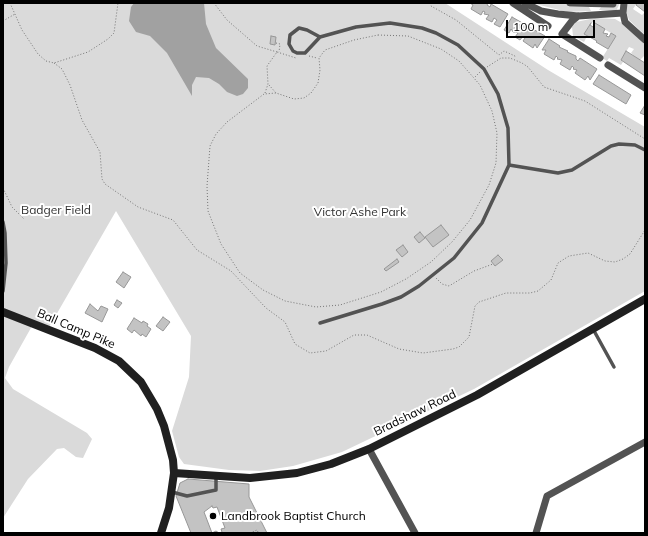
<!DOCTYPE html>
<html>
<head>
<meta charset="utf-8">
<style>
	body { margin:0 }
	#map { position:relative; width:648px; height:536px; overflow:hidden; background:#fff; font-family:Mulish,sans-serif }
	canvas { display:block }
	.frame { position:absolute; inset:0; border:4px solid #000; pointer-events:none }
	.scale { position:absolute; left:506px; top:20px; width:89px; height:18px; box-sizing:border-box; border:2px solid #000; border-top:0; padding-left:5px; font-size:12px; line-height:14px; white-space:nowrap; color:#000; -webkit-text-stroke:3px #fff; paint-order:stroke }
</style>
</head>
<body>
<div id="map">
<canvas width="648" height="536"></canvas>
<div class="frame"></div>
<div class="scale">100 m</div>
</div>
<script>
const ctx = document.querySelector('canvas').getContext('2d');
ctx.lineJoin = 'round';
function paint(path, color) {
  ctx.fillStyle = color;
  ctx.fill(path, 'evenodd');
}
function toPath(rows) {
  const path = new Path2D();
  for (const r of rows) {
    path.moveTo(r[0], r[1]);
    for (let i = 2; i < r.length; i += 2) path.lineTo(r[i], r[i + 1]);
  }
  return path;
}
function strokePath(path, color, width, dash) {
  ctx.strokeStyle = color;
  ctx.lineWidth = width;
  ctx.lineCap = dash ? 'butt' : 'round';
  ctx.setLineDash(dash || []);
  ctx.stroke(path);
}
function write(font, color, halo, rows, align = 'center') {
  ctx.font = font + ' Mulish,sans-serif';
  ctx.lineWidth = 4;
  ctx.setLineDash([]);
  ctx.textBaseline = 'middle';
  ctx.strokeStyle = halo;
  ctx.fillStyle = color;
  for (const [text, x, y, turn = 0] of rows) {
    ctx.save();
    ctx.translate(x, y);
    ctx.rotate((+turn || 0) * Math.PI / 180);
    ctx.textAlign = isNaN(turn) ? turn : align;
    if (halo) ctx.strokeText(text, 0, 0);
    ctx.fillText(text, 0, 0);
    ctx.restore();
  }
}
paint(toPath([
	[3,3,445,3,548,70,645,127,645,291,474,389,342,452,293,466,260,471,229,470,184,464,179,457,172,431,189,377,191,336,116,211,48,329,3,311],
	[532,3,567,3,568,7,589,7,591,11,567,12],
	[614,3,620,3,616,11,599,10,601,7,610,7],
	[627,3,637,3,633,9,642,15,645,12,645,35,629,20,626,11],
	[595,18,615,19,622,23,645,44,645,55,640,60,634,56,631,53,634,49,629,47,621,60,623,62,621,65,609,58,607,61,602,58,616,36,592,22,584,34,587,36,584,42,573,36,572,27,576,22],
	[3,315,32,326,9,367,5,378,13,389,87,433,92,439,83,458,76,457,64,448,57,449,28,479,3,518]
]), '#dadada');
paint(toPath([
	[134,3,204,3,206,24,216,48,248,79,248,88,243,94,237,96,227,92,219,84,209,78,196,77,192,85,192,96,167,53,150,36,136,32,129,21,131,7]
]), '#a1a1a1');
const building = toPath([
	[470,3,488,3,487,5,490,7,491,4,508,14,500,27,494,24,497,20,494,18,492,22,486,19,489,15,484,14,485,12,483,11,481,15,471,9,473,5,470,3],
	[637,3,645,3,645,12,636,5,637,3],
	[512,17,545,36,537,48,535,44,533,48,523,41,525,38,523,36,520,40,515,37,518,33,515,32,514,33,511,29,509,33,504,30,512,17],
	[591,23,590,25,593,27,595,23,605,29,603,33,608,34,606,36,609,37,611,33,616,36,608,49,596,42,597,41,584,34,591,23],
	[271,36,276,37,275,45,270,44,271,36],
	[549,39,560,46,559,47,568,51,567,52,576,56,576,59,578,61,580,58,597,69,590,80,588,76,585,80,575,73,577,70,573,69,574,68,572,66,570,70,560,64,562,60,557,59,558,58,556,56,554,60,544,54,546,50,542,50,549,39],
	[626,51,645,63,645,76,621,60,626,51],
	[599,75,631,95,626,104,593,84,599,75],
	[645,105,645,115,640,113,645,105],
	[441,225,449,235,433,247,425,237,441,225],
	[420,232,425,238,419,243,414,237,420,232],
	[403,245,408,252,402,257,396,250,403,245],
	[498,255,503,260,495,266,491,261,498,255],
	[397,259,399,262,386,271,384,269,397,259],
	[123,272,131,277,124,288,116,282,123,272],
	[117,300,122,303,118,308,114,305,117,300],
	[90,304,98,311,101,306,108,309,102,322,85,313,90,304],
	[163,317,170,322,163,331,156,326,163,317],
	[134,318,142,323,143,321,148,324,147,326,151,329,146,337,142,334,141,336,134,330,132,333,127,329,134,318],
	[188,479,249,484,249,497,267,533,191,533,176,496,180,483,188,479],
	[212,506,213,508,217,507,225,528,221,529,222,532,219,533,216,531,212,533,204,512,212,506]
]);
paint(building, '#c3c3c3');
strokePath(building, '#979797', 1);
strokePath(toPath([
	[10,3,22,30,38,54,46,61,54,63,88,52,108,39,114,33,118,3],
	[214,3,227,20,257,46,277,52],
	[430,3,431,6,456,20,499,55,504,51,515,56,515,58],
	[3,21,15,14],
	[378,35,408,36,441,49,459,61,480,85,492,111,497,133,496,163,489,185,470,220,452,242,431,262,406,279,381,292,340,305,316,307,285,301,263,290,240,273,221,244,208,211,207,186,210,146,216,134,227,122,264,94,276,93,294,99,304,98,311,93,318,83,320,70,319,58,325,50,354,40,378,35],
	[276,43,280,44,279,52],
	[309,56,317,58],
	[54,63,62,69,70,85,82,120,100,152,102,179,105,184,138,207,173,220,197,250,231,271,266,308,285,322,295,344,310,353,326,351,354,335,367,335,399,349,423,353,453,349,459,347,469,337,475,306,479,302,506,293,530,293,538,291,551,280,558,263,569,256,588,253,605,261,615,262,623,259,630,254,645,230],
	[487,67,501,58,510,58,522,63,528,67,544,87,585,101,645,139],
	[475,77,480,72],
	[269,85,276,93],
	[265,93,268,84,267,66,277,52,296,58],
	[3,188,12,207,24,219],
	[436,278,442,284,449,286,474,271,493,264],
	[250,533,257,530,258,532]
]), '#757575', 1, [1, 2]);
strokePath(toPath([
	[299,28,307,30,320,37,305,53,297,53,293,51,289,44,290,35,299,28],
	[320,37,356,27,390,23,422,28,436,33,458,45,484,69,498,94,508,128,509,165,482,223,454,258,419,286,401,297,382,304,320,323],
	[509,165,558,173,572,170,611,146,619,144,635,145,645,150],
	[3,222,5,233,6,263,3,291],
	[593,329,614,367],
	[172,492,187,496,216,490,216,477]
]), '#535353', 3.5);
strokePath(toPath([
	[513,3,548,26],
	[525,3,541,11,558,14,578,16,623,13],
	[570,3,613,4],
	[624,3,623,13,625,22,645,40],
	[578,16,572,21,562,34,600,58],
	[608,65,645,88],
	[369,449,415,533],
	[536,533,547,496,645,442]
]), '#535353', 7);
strokePath(toPath([
	[3,312,95,348,119,361,141,382,157,409,164,426,173,460,174,473,169,508,161,533],
	[174,473,250,478,297,473,331,464,369,449,477,395,645,299]
]), '#202020', 8);
for (const [x, y, r, color] of [
	[213,516,4,"#000"]
]) {
  const dot = new Path2D();
  dot.arc(x, y, r, 0, 2 * Math.PI);
  ctx.fillStyle = color;
  ctx.fill(dot);
  strokePath(dot, '#fff', 1.5);
}
write('12px', '#313131', '#fff', [
	["Badger Field",56,210],
	["Victor Ashe Park",360,212]
]);
write('12px', '#000', '#fff', [
	["Ball Camp Pike",76,329,23],
	["Bradshaw Road",415,413,-26]
]);
write('12px', '#000', '#fff', [
	["Landbrook Baptist Church",221,516]
], 'left');
</script>
</body>
</html>
